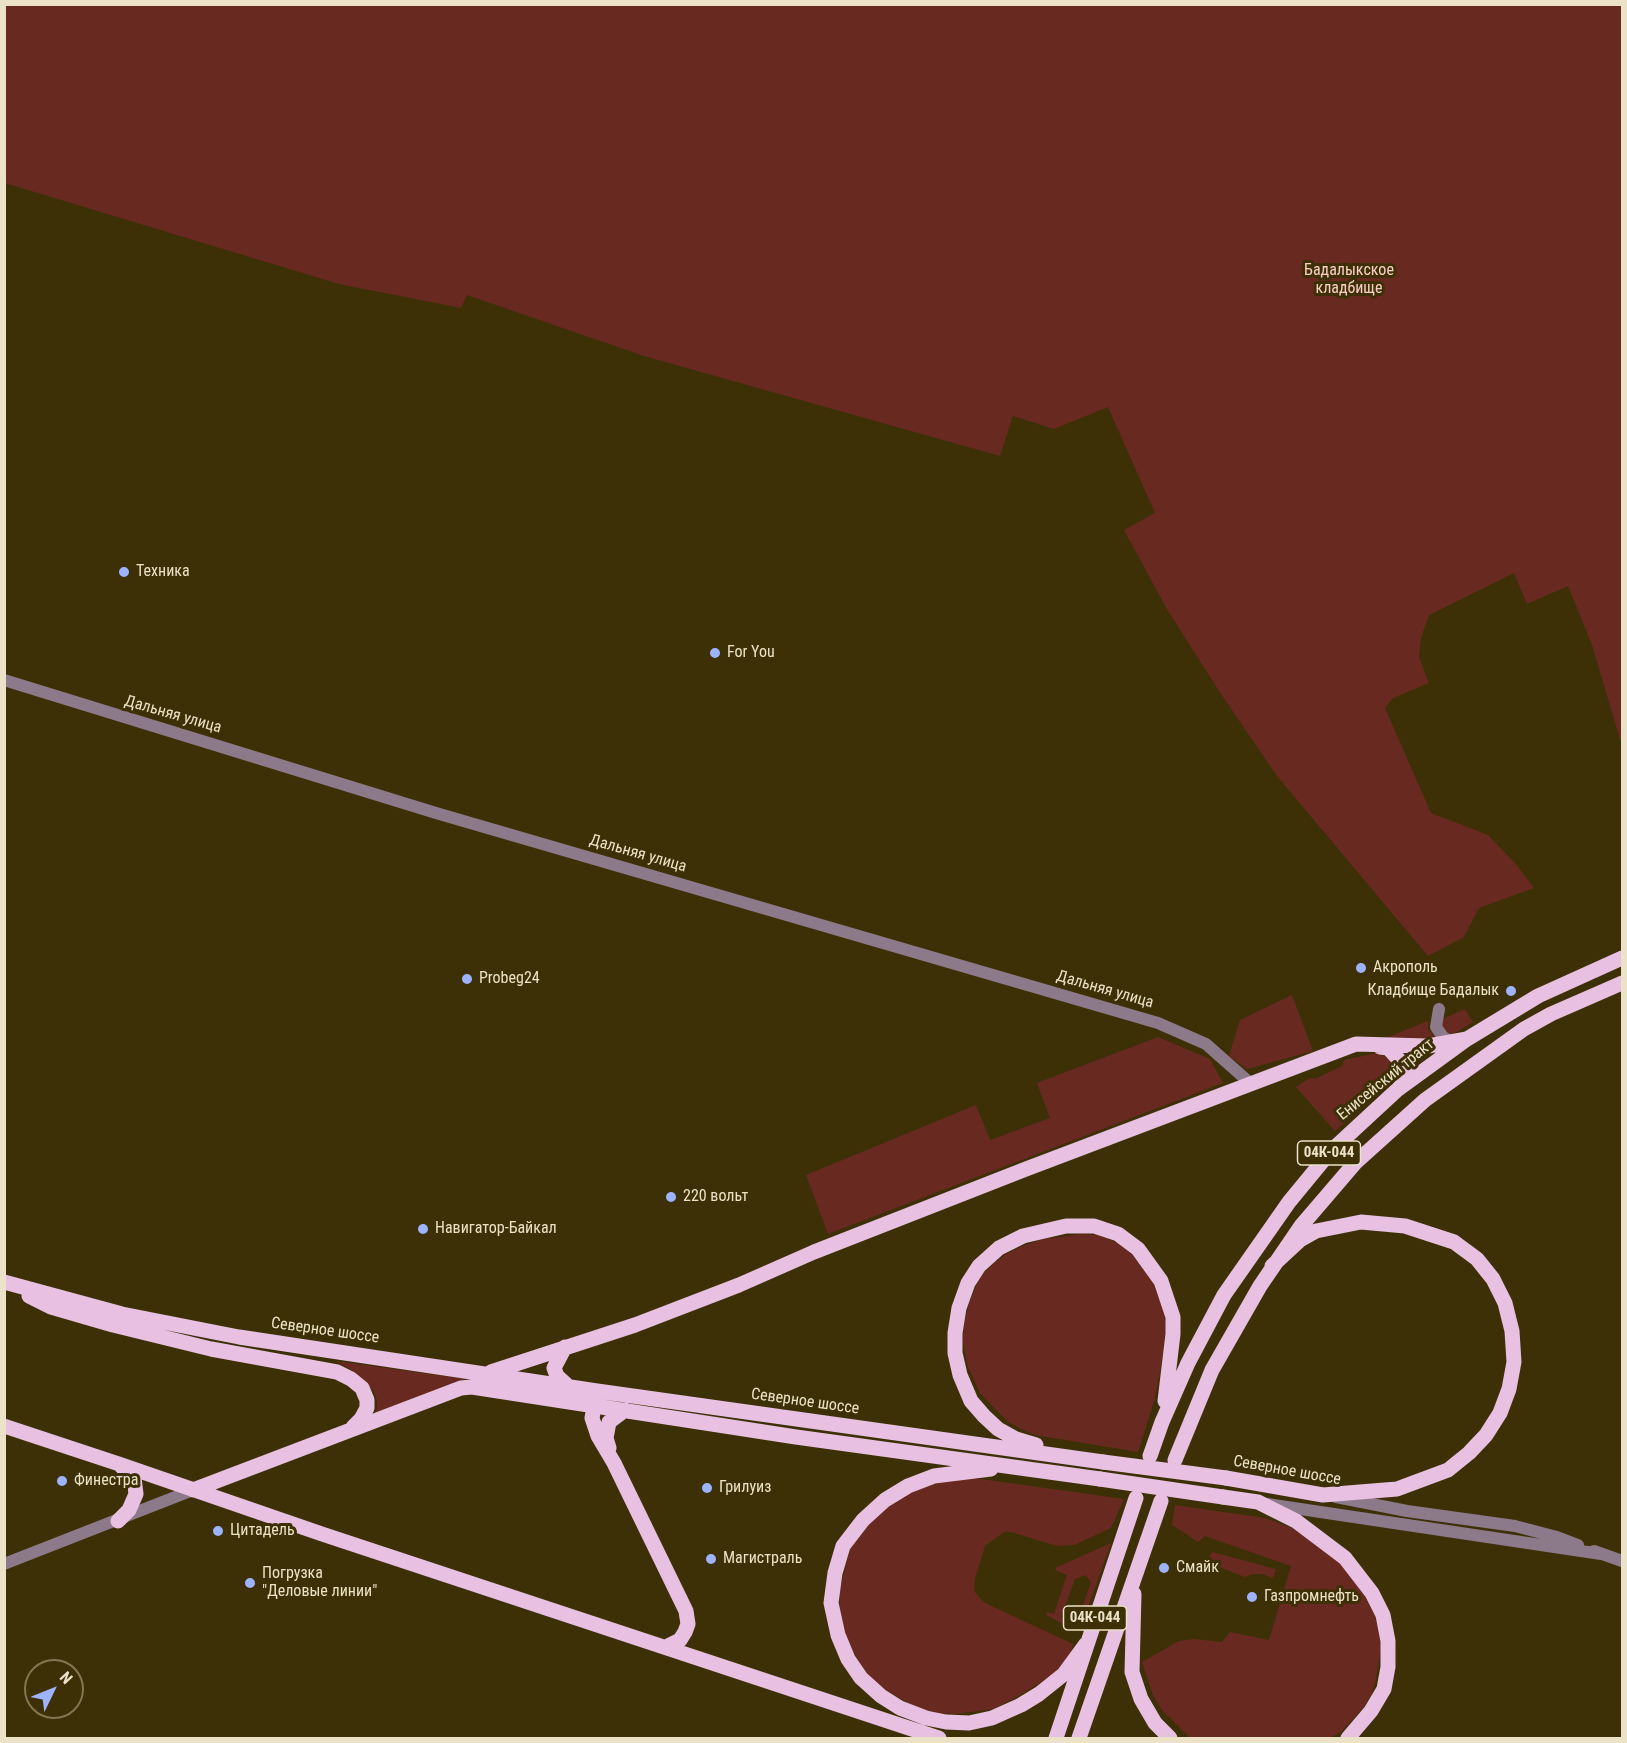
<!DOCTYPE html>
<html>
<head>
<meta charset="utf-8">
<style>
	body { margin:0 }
	#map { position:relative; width:1627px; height:1743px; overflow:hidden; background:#3d3006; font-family:"Roboto Condensed",sans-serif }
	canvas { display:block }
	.frame { position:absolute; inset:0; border:6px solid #ebe2c7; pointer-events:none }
	.north { position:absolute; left:24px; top:1659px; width:60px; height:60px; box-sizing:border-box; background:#3d3006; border:2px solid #837753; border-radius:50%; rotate:47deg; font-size:16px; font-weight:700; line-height:24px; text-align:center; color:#ebe2c7 }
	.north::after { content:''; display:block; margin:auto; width:21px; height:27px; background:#9db4fd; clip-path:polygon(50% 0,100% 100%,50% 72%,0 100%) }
</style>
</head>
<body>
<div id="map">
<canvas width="1627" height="1743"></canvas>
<div class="frame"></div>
<div class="north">N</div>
</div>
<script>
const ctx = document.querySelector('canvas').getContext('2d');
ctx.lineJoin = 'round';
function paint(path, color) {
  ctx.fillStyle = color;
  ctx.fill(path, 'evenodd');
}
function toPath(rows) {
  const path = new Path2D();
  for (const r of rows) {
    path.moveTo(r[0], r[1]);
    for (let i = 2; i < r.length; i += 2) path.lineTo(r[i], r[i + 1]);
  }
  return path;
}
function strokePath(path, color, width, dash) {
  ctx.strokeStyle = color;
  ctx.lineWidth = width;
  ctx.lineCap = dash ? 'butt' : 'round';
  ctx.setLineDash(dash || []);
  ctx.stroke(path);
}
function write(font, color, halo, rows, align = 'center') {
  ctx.font = font + ' "Roboto Condensed",sans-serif';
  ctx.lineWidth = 6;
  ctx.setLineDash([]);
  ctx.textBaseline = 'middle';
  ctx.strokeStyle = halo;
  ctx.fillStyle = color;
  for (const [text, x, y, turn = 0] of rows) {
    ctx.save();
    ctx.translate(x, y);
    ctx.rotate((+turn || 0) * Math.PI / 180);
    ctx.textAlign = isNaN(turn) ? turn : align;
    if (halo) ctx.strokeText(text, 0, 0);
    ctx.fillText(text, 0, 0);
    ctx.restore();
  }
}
paint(toPath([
	[4,5,1622,5,1622,746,1592,645,1568,586,1527,604,1514,573,1429,615,1421,638,1419,657,1429,683,1393,698,1385,708,1431,813,1488,835,1516,864,1534,888,1479,908,1464,937,1428,956,1277,776,1221,694,1168,611,1124,530,1155,513,1108,407,1054,429,1013,416,1000,456,644,356,467,295,461,308,339,284,5,183],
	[1292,995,1313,1051,1247,1069,1229,1056,1240,1020],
	[1465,1009,1473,1022,1457,1032,1450,1034,1445,1030,1442,1025,1445,1018],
	[1428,1021,1428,1029,1434,1036,1430,1038,1386,1038],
	[1158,1037,1210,1059,1223,1083,828,1234,806,1175,976,1105,990,1140,1050,1118,1037,1083],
	[1377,1053,1389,1059,1396,1066,1397,1078,1335,1131,1296,1087,1310,1078,1315,1079,1342,1066,1344,1060],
	[1082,1234,1098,1235,1120,1244,1140,1260,1151,1276,1163,1309,1166,1328,1161,1366,1155,1398,1138,1452,1035,1435,1019,1428,1007,1421,980,1393,967,1364,963,1342,964,1325,969,1303,980,1277,993,1264,1006,1254,1025,1245,1044,1239],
	[336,1361,466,1379,375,1413,377,1409,377,1401,374,1391,355,1372],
	[951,1478,981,1479,1124,1499,1111,1528,1074,1545,1057,1546,1011,1532,1004,1532,985,1546,975,1579,974,1591,980,1598,983,1602,1073,1644,1070,1656,1052,1675,1022,1694,994,1709,955,1714,937,1713,915,1707,876,1684,864,1669,853,1651,845,1634,839,1610,840,1590,850,1549,879,1512,900,1496],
	[1175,1505,1265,1518,1295,1529,1335,1556,1356,1578,1378,1623,1381,1647,1375,1684,1371,1695,1363,1708,1341,1732,1329,1738,1190,1738,1162,1710,1153,1695,1142,1662,1179,1641,1194,1639,1222,1642,1230,1632,1269,1640,1291,1566,1205,1536,1198,1542,1172,1525],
	[1111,1543,1081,1627,1076,1629,1072,1628,1073,1622,1077,1623,1091,1582,1086,1575,1075,1579,1061,1617,1064,1619,1063,1624,1046,1615,1047,1612,1054,1614,1067,1575,1057,1571,1055,1568],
	[1212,1552,1276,1569,1274,1576,1271,1578,1264,1574,1253,1574,1245,1577,1206,1562]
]), '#682a20');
strokePath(toPath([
	[4,680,436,813,1158,1023,1206,1044,1250,1083],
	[1439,1009,1436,1027,1443,1037,1452,1042],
	[1336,1497,1407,1511,1515,1526,1557,1537,1578,1545],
	[1267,1504,1601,1554],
	[1594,1551,1622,1561],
	[4,1564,193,1490]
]), '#8c798a', 12);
strokePath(toPath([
	[1380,1047,1388,1048,1402,1063,1407,1078,1399,1088],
	[4,1282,122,1314,239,1337,597,1391,1103,1462],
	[29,1296,51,1307,113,1325,211,1349,337,1372,351,1379,362,1388,367,1400,367,1408,361,1419,353,1427],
	[565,1347,554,1368,557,1376,568,1386],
	[491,1372,635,1325,739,1285,814,1252,1026,1169,1356,1044,1428,1046,1467,1039],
	[596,1397,592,1418,598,1436,614,1463,686,1611,688,1624,685,1632,680,1640,666,1647],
	[4,1426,119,1464,322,1534,939,1738],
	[1036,1445,1016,1439,998,1429,984,1416,971,1401,960,1375,955,1353,955,1333,959,1308,968,1283,979,1266,999,1248,1023,1236,1066,1226,1094,1226,1118,1234,1138,1249,1161,1281,1173,1317,1173,1334,1165,1401],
	[609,1448,606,1438,609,1422,625,1410],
	[1150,1456,1162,1422,1188,1363,1224,1295,1289,1202,1331,1151,1397,1090,1467,1039,1538,996,1622,958],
	[1175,1460,1212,1370,1260,1286,1301,1226,1355,1163,1425,1100,1524,1029,1551,1014,1622,983],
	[991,1469,934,1476,908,1486,885,1500,863,1520,843,1546,835,1573,831,1603,838,1635,848,1659,861,1678,881,1696,900,1708,926,1718,946,1722,969,1723,992,1718,1021,1705,1039,1694,1064,1674,1086,1644],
	[1226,1478,1323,1495,1397,1489,1448,1470,1469,1453,1486,1435,1500,1413,1509,1389,1514,1362,1512,1331,1505,1303,1493,1279,1477,1259,1454,1242,1405,1226,1361,1222,1316,1231,1300,1240,1272,1266],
	[193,1490,461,1388,472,1387,796,1437,1100,1479],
	[1223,1497,1258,1502,1296,1521,1345,1558,1372,1593,1383,1615,1388,1641,1388,1667,1384,1689,1371,1711,1348,1738],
	[118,1521,129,1510,136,1494,134,1478,121,1466],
	[1134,1594,1132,1672,1141,1699,1155,1723,1170,1738],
	[1056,1738,1136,1498],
	[1079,1738,1161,1501]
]), '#e7c0e2', 15);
strokePath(toPath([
	[1103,1462,1226,1478],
	[1100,1479,1223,1497]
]), '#e7c0e2', 15);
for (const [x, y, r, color] of [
	[124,572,6,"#9db4fd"],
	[715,653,6,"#9db4fd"],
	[1361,968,6,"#9db4fd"],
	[467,979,6,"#9db4fd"],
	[1511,991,6,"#9db4fd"],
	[671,1197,6,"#9db4fd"],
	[423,1229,6,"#9db4fd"],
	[62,1481,6,"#9db4fd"],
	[707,1488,6,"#9db4fd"],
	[218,1531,6,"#9db4fd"],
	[711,1559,6,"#9db4fd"],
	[1164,1568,6,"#9db4fd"],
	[250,1583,6,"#9db4fd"],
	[1252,1597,6,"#9db4fd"]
]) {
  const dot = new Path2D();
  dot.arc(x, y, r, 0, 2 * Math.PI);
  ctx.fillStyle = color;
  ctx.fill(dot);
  strokePath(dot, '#3d3006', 2);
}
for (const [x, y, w] of [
	[1329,1153,63],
	[1095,1618,63]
]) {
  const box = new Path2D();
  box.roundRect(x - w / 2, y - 12, w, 24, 4.5);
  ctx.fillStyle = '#3d3006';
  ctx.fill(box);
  strokePath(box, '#ebe2c7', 1.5);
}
write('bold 15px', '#ebe2c7', null, [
	["04К-044",1329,1153],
	["04К-044",1095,1618]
]);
write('16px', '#fbcfc6', '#3d3006', [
	["Бадалыкское",1349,271],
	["кладбище",1349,289]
]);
write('16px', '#ebe2c7', '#3d3006', [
	["Техника",136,572],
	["For You",727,653],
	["Акрополь",1373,968],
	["Probeg24",479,979],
	["Кладбище Бадалык",1499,991,"right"],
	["220 вольт",683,1197],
	["Навигатор-Байкал",435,1229],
	["Финестра",74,1481],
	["Грилуиз",719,1488],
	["Цитадель",230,1531],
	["Магистраль",723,1559],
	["Смайк",1176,1568],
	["Погрузка",262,1574],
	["\"Деловые линии\"",262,1592],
	["Газпромнефть",1264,1597]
], 'left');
write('16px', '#ebe2c7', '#3d3006', [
	["Дальняя улица",173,715,16],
	["Дальняя улица",638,854,16],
	["Дальняя улица",1105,990,16],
	["Енисейский тракт",1386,1080,-39],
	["Северное шоссе",325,1331,8],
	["Северное шоссе",805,1402,8],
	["Северное шоссе",1287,1471,10]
]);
</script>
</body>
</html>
